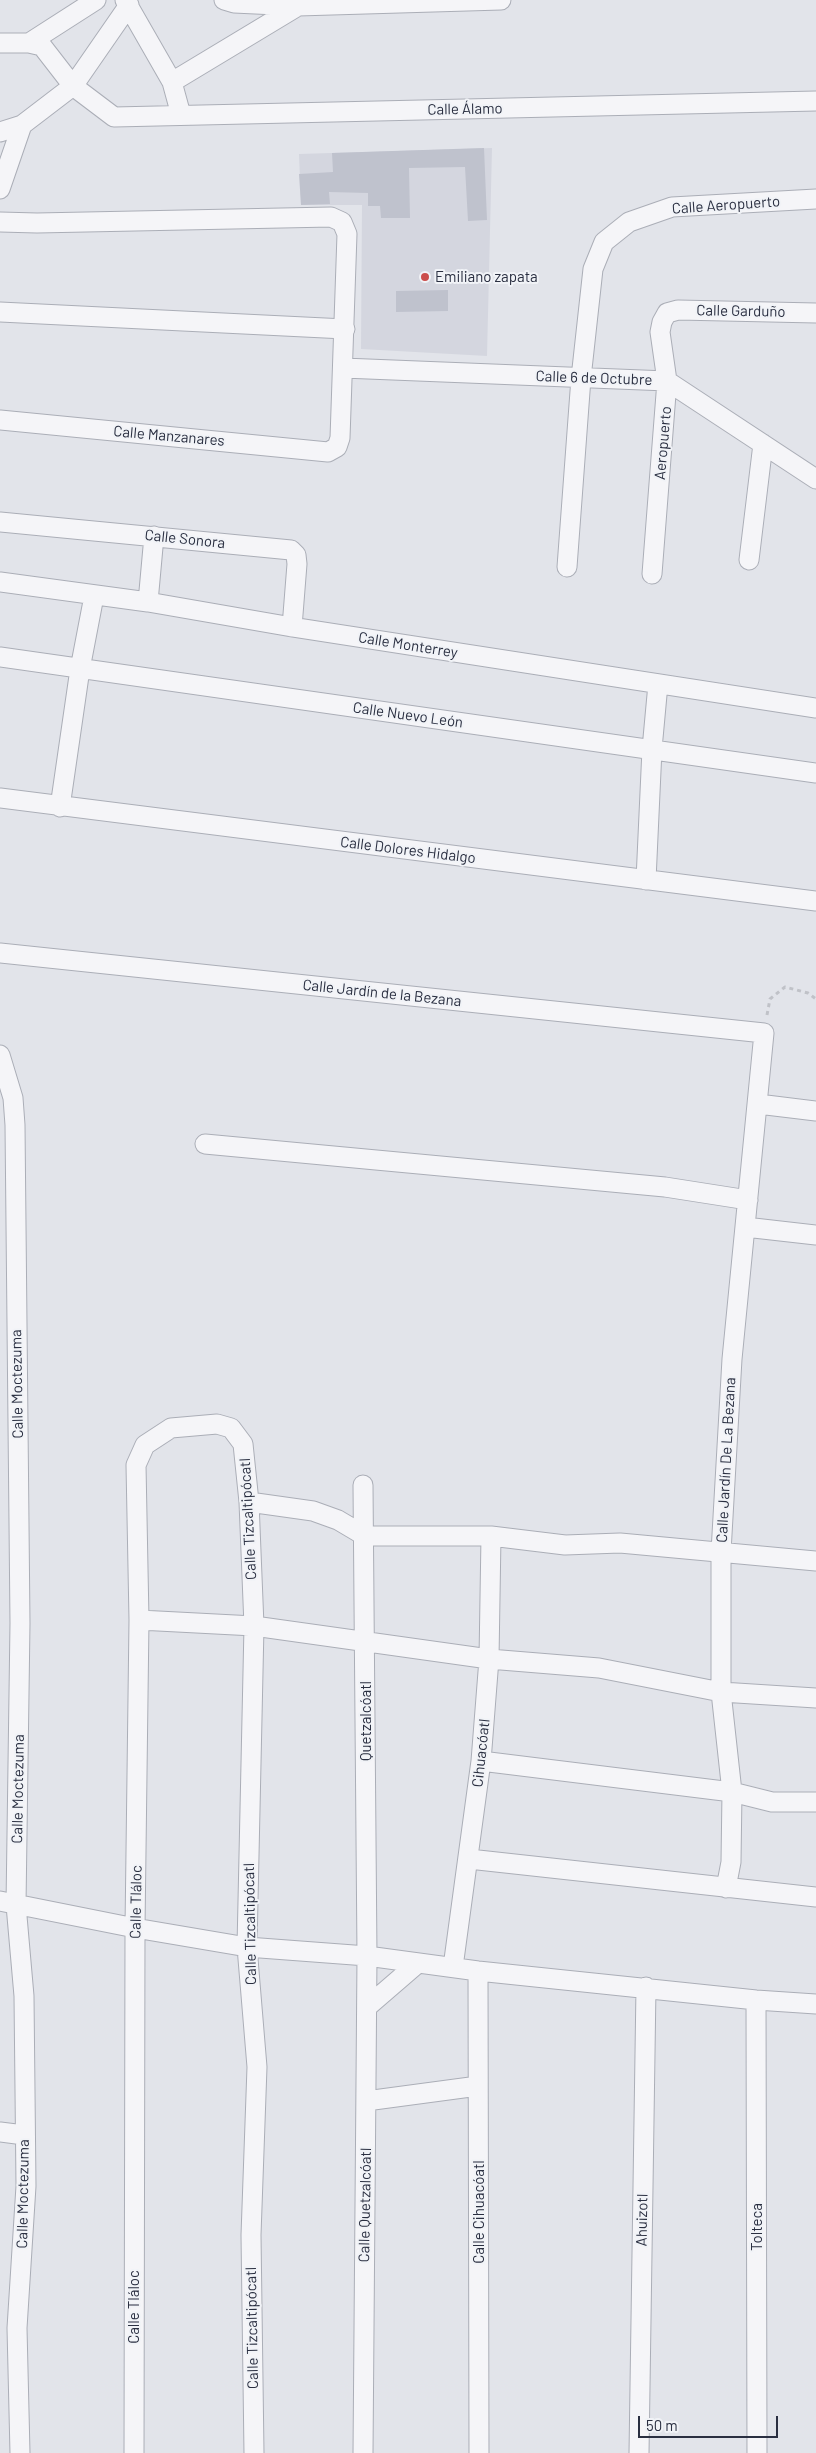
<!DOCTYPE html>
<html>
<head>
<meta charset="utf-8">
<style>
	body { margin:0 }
	#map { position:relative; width:816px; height:2453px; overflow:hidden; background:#e2e4ea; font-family:Barlow,sans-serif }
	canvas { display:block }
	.scale { position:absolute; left:638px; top:2416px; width:140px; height:22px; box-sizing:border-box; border:2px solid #2a2f41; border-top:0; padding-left:6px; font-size:15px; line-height:18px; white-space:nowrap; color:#2a2f41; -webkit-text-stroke:4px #f1f3f7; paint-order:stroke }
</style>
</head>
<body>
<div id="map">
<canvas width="816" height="2453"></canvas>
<div class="scale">50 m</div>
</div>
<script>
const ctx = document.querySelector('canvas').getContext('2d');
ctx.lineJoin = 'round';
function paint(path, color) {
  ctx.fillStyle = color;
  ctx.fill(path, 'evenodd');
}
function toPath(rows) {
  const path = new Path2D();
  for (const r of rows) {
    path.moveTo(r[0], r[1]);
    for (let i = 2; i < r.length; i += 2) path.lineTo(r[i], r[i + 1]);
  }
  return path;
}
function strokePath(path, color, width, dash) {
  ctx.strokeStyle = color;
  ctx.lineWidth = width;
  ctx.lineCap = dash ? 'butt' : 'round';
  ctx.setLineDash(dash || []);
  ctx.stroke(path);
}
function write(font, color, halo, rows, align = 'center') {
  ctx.font = font + ' Barlow,sans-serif';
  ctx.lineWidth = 4;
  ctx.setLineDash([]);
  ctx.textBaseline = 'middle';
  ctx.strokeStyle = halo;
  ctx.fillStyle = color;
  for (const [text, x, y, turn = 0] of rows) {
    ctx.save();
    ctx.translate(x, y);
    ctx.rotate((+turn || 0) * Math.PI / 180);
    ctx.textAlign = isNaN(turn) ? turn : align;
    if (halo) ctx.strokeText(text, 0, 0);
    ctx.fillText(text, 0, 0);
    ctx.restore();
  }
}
paint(toPath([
	[492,148,487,356,361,349,362,205,301,205,299,154]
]), '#d4d6df');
paint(toPath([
	[484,148,487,220,468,221,465,167,409,168,410,218,381,218,380,206,368,206,368,193,329,192,330,204,301,205,299,174,333,172,332,153],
	[448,290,448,311,396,312,396,291]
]), '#bfc2cd');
const street = toPath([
	[125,0,172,82,181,115],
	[224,0,234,3,298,6,501,0],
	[0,43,29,43,42,46,73,86,114,117,816,101],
	[29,43,96,0],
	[172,82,298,6],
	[0,132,22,125,73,86,129,5],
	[0,189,22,125],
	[0,222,37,223,331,217,342,222,347,234,340,438,337,447,328,452,0,420],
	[0,312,345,329],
	[343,368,667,381,816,479],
	[0,522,291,550,296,555,297,564,292,627],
	[749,560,763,444],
	[567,567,581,378,593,269,604,242,629,222,672,207,816,199],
	[652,574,667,381,660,332,662,322,667,313,678,310,816,313],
	[0,582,148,602,292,627,816,708],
	[148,602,154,536],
	[0,657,816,773],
	[0,798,816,901],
	[60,807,80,669,94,596],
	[646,880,652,749,658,684],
	[0,953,764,1033,732,1359,721,1552,721,1692,732,1792,731,1862,726,1888],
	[0,1055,13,1098,15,1125,20,1623,16,1905,24,1996,26,2186,17,2328,20,2453],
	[758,1104,816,1111],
	[205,1144,665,1187,748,1200],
	[745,1227,816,1235],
	[249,1502,313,1511,338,1520,365,1536,491,1536,565,1545,620,1543,816,1561],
	[139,1620,254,1626,489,1659,599,1668,721,1692,816,1698],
	[481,1761,732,1792,772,1802,816,1802],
	[469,1859,816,1897],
	[0,1901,135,1928,247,1947,367,1956,478,1971,756,2000,816,2004],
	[453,1967,481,1761,489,1659,491,1536],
	[478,1971,479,2453],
	[756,2000,757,2453],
	[367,2007,418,1963],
	[366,2101,478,2086],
	[0,2132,24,2135],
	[134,2453,135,1928,139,1620,136,1465,145,1445,171,1428,217,1424,231,1428,243,1444,249,1502,254,1626,247,1947,257,2067,251,2235,254,2453],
	[363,2453,367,1956,363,1485],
	[639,2453,646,1987]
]);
strokePath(street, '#abaeb7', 21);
strokePath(toPath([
	[767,1015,770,999,785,987,808,993,816,999]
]), '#c0c2c8', 3, [4, 4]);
strokePath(street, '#f5f5f8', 19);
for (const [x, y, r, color] of [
	[425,277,5,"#cb4d4b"]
]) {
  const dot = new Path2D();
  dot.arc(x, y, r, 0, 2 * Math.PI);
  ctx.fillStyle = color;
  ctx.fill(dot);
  strokePath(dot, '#f1f3f7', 2);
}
write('15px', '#2a2f41', '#f1f3f7', [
	["Calle Álamo",465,109,-1],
	["Calle Aeropuerto",726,205,-4],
	["Calle Garduño",741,311,1],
	["Calle 6 de Octubre",594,378,2],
	["Calle Manzanares",169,436,5],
	["Aeropuerto",663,443,-85],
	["Calle Sonora",185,539,6],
	["Calle Monterrey",408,645,9],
	["Calle Nuevo León",408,715,8],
	["Calle Dolores Hidalgo",408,850,7],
	["Calle Jardín de la Bezana",382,993,6],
	["Calle Moctezuma",17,1384,-91],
	["Calle Jardín De La Bezana",726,1460,-87],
	["Calle Tizcaltipócatl",248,1519,-93],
	["Quetzalcóatl",366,1721,-90],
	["Cihuacóatl",481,1753,-84],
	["Calle Moctezuma",18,1789,-89],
	["Calle Tláloc",136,1902,-89],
	["Calle Tizcaltipócatl",250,1924,-91],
	["Calle Moctezuma",23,2194,-89],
	["Calle Quetzalcóatl",365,2205,-89],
	["Calle Cihuacóatl",479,2212,-90],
	["Ahuizotl",642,2220,-89],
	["Tolteca",757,2227,-90],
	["Calle Tláloc",134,2307,-90],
	["Calle Tizcaltipócatl",252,2328,-91]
]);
write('15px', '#2a2f41', '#f1f3f7', [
	["Emiliano zapata",435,277]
], 'left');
</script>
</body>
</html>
